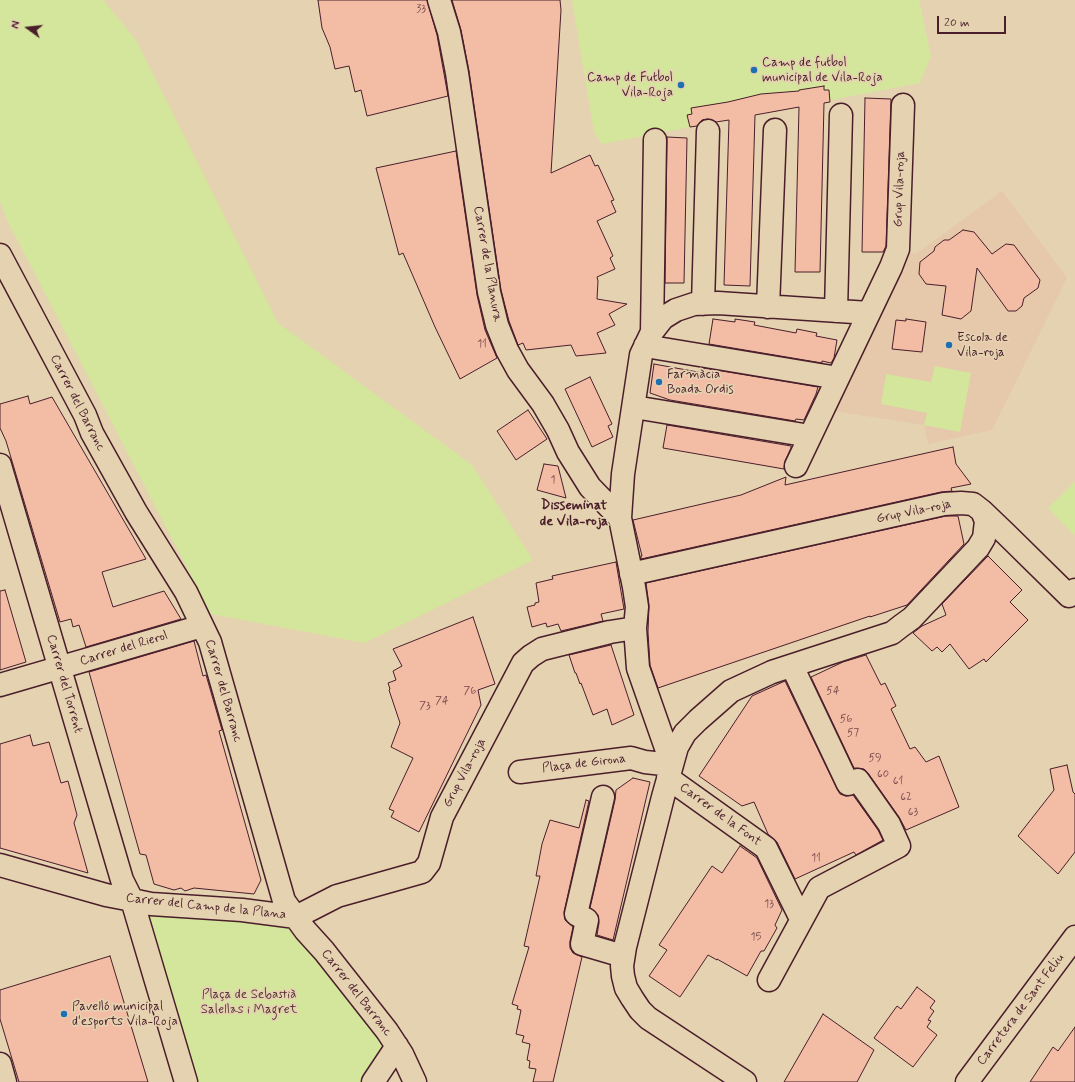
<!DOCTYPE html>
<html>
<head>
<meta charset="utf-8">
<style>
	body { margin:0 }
	#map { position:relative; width:1075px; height:1082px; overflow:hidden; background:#e5d2b0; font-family:Mynerve,sans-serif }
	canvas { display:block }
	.north { position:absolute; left:8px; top:8px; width:40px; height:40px; -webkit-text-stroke:3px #e5d2b0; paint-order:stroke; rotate:285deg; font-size:11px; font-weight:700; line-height:16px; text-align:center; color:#4a1f2b }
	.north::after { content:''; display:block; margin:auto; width:14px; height:18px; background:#4a1f2b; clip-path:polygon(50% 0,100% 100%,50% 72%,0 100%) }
	.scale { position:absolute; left:937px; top:16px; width:69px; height:18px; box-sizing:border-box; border:2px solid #4a1f2b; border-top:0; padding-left:5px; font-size:12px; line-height:14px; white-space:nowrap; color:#4a1f2b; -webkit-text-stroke:3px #e5d2b0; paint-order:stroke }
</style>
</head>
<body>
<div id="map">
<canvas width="1075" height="1082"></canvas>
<div class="north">N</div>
<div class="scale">20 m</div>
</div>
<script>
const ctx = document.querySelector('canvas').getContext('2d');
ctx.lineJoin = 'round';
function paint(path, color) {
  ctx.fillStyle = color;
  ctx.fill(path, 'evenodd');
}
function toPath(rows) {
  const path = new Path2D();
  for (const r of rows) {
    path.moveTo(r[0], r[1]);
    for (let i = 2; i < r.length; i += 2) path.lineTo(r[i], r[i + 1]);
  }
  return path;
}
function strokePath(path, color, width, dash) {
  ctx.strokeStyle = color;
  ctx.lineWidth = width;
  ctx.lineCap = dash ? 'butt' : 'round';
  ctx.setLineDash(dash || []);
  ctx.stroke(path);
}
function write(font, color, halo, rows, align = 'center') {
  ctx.font = font + ' Mynerve,sans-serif';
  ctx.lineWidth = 3.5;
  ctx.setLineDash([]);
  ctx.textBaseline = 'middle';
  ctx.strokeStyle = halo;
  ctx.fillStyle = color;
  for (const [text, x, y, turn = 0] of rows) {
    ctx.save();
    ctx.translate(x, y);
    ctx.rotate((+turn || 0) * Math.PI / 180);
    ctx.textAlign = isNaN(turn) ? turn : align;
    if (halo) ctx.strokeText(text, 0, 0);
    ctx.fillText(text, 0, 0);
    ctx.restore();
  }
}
paint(toPath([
	[1002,191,1067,278,992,430,928,444,924,425,834,411,904,252,916,254]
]), '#e6c8aa');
paint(toPath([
	[0,0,103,0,136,40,278,323,472,465,533,560,365,643,211,614,6,218,0,201],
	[572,0,919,0,931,56,920,83,602,144,594,132],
	[935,366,971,373,960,432,924,425,927,413,881,404,886,374,931,382],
	[1075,482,1075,536,1048,508],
	[137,904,290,926,393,1052,372,1082,189,1082]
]), '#d3e69b');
const building = toPath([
	[318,0,427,0,437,35,448,96,367,116,361,90,355,92,349,66,335,69,330,47,322,28,318,0],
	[452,0,560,0,561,10,551,173,590,155,595,166,598,165,614,200,611,201,616,212,597,221,613,256,610,258,615,269,597,277,598,281,597,299,627,304,609,314,615,325,597,333,606,353,576,356,571,345,526,350,523,343,518,345,509,321,501,290,469,71,461,30,452,0],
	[824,86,824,90,829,90,830,102,824,103,820,272,795,272,799,107,755,115,750,286,724,285,729,120,716,122,708,119,702,120,697,126,690,127,687,115,692,114,691,108,728,102,761,94,799,91,799,90,824,86],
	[865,98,891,99,886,246,883,252,862,252,865,98],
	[667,137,687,138,684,283,665,283,667,137],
	[456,151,477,295,485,330,497,358,460,379,435,327,403,253,399,255,376,168,456,151],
	[963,230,974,232,992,254,1006,244,1014,245,1040,280,1038,288,1024,298,1022,306,1016,311,1008,311,977,268,971,311,961,319,942,315,946,286,926,284,919,274,920,262,934,251,935,247,944,240,949,240,963,230],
	[713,319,735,322,735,319,755,322,754,325,796,333,797,329,817,333,816,336,837,340,834,358,831,363,822,361,822,363,709,344,713,319],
	[906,319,926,322,922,352,892,349,896,320,906,321,906,319],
	[654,364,703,373,704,368,818,387,816,394,804,420,796,419,795,421,670,400,650,393,654,364],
	[590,377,612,424,608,426,613,437,592,447,565,389,590,377],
	[28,396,30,404,52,397,146,559,102,572,113,607,164,591,181,619,86,647,79,625,73,627,71,619,60,622,6,441,0,428,0,404,28,396],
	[528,410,547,439,516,460,497,431,528,410],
	[667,425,791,446,791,448,785,461,784,469,663,448,667,425],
	[953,447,956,464,971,484,951,488,952,491,941,492,641,559,641,556,642,556,633,520,741,495,786,477,785,485,953,447],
	[544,464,558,466,566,498,537,490,544,464],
	[946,516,958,516,964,544,907,605,870,617,870,616,658,688,650,665,648,632,649,605,646,583,946,516],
	[988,556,1022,590,1010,602,1028,620,986,662,984,659,969,669,950,644,942,652,937,647,932,651,913,633,922,626,946,615,942,604,988,556],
	[616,562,624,609,601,614,603,621,561,631,558,624,547,627,546,623,532,627,527,607,535,605,535,603,539,602,536,583,553,579,552,576,616,562],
	[5,590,26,662,0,670,0,591,5,590],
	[473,617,495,684,478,690,481,705,419,832,391,817,394,811,389,809,413,758,391,747,400,723,389,690,390,689,388,683,396,680,393,671,402,666,393,649,473,617],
	[194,641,203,676,206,675,222,730,219,731,261,880,254,894,194,888,185,891,181,888,174,890,154,884,146,855,140,854,89,672,194,641],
	[611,645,634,715,612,725,607,709,593,715,581,683,580,684,576,673,575,673,569,655,611,645],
	[866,655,881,685,885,683,896,706,891,709,910,749,915,747,926,762,939,756,959,807,906,830,899,817,868,773,864,769,854,768,811,677,843,662,866,655],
	[785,681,837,789,840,794,846,796,853,795,878,830,883,840,856,855,854,852,795,879,777,842,768,834,754,802,742,806,699,776,752,696,785,681],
	[30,735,33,746,49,742,61,783,68,781,77,815,74,823,88,873,0,848,0,744,30,735],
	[1067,765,1073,792,1075,794,1075,852,1058,874,1018,836,1054,790,1050,769,1067,765],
	[633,778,650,782,613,940,597,935,599,923,598,915,590,908,615,800,616,790,633,778],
	[586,800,589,801,564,912,565,920,573,927,570,941,570,948,573,953,582,957,553,1082,533,1082,536,1069,529,1068,530,1061,527,1060,530,1044,522,1042,524,1036,516,1034,521,1010,517,1009,518,1006,512,1004,529,947,524,946,540,876,536,876,542,844,550,820,579,828,586,800],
	[740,846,757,858,782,910,775,925,777,928,764,951,761,951,747,976,717,959,717,960,708,955,680,997,649,976,667,950,659,945,712,866,722,873,740,846],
	[110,956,148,1082,19,1082,0,1019,0,990,110,956],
	[917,987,935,1001,930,1008,934,1011,928,1020,931,1021,927,1027,937,1035,913,1067,874,1038,897,1006,901,1009,917,987],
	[823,1014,874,1050,857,1082,784,1082,823,1014],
	[1075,1027,1075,1082,1030,1082,1053,1047,1058,1051,1075,1027]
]);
paint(building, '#f2bca5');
strokePath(building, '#4a1f2b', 1);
const street = toPath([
	[439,0,449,32,457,73,489,292,497,325,507,350,518,370,543,404,558,430,568,452,590,487,620,518],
	[0,255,85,415,92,433,136,512,186,592,210,642,284,901,305,930,324,951,387,1031,402,1054,415,1082],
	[703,304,708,131],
	[768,307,775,130],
	[836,311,841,115],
	[652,332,655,140],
	[645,346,838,378],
	[634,407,810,436],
	[0,465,122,880,132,900,186,1082],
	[796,466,891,267,898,249,903,105],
	[982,511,1005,533,1069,596,1075,590],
	[631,574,944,504,961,503,973,504,982,511,986,521,984,538,978,548,912,618,901,626,892,633,772,672,731,691,698,720,685,733,677,747,663,797,625,947,622,966,623,976,626,988,632,998,640,1010,648,1018,745,1082],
	[0,685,202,626],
	[672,765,638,668,635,628,637,607,634,587,620,518,623,474,641,355,652,332,663,318,676,310,694,304,718,303,869,313],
	[520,772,631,758,645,762,672,765],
	[668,778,766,848,801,919],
	[603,797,576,914,587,920,582,944,623,956],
	[0,865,106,895,132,900,151,904,242,910,296,917],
	[296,917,337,896,422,872,429,863,442,817,523,663,531,656,542,649,610,632,635,628],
	[769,980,819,888,899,846,889,824,858,780,848,784,792,666],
	[0,1064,5,1082],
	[373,1082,397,1046],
	[967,1082,1075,937]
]);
strokePath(street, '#4a1f2b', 25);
strokePath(street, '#e5d2b0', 22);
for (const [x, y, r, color] of [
	[754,70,4,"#1f6fb2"],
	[681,85,4,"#1f6fb2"],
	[949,345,4,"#1f6fb2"],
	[659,382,4,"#1f6fb2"],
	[64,1014,4,"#1f6fb2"]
]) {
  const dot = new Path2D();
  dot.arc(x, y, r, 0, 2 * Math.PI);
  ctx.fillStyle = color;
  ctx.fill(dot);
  strokePath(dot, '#e5d2b0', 1.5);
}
write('11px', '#74464a', null, [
	["33",421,10],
	["11",482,345],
	["1",553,481],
	["76",470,692],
	["54",833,692],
	["74",442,702],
	["73",425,707],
	["56",846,720],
	["57",853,734],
	["59",875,759],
	["60",883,775],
	["61",898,782],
	["62",906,798],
	["63",913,813],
	["11",816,859],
	["13",769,905],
	["15",756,938]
]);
write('13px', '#4a1f2b', '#e5d2b0', [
	["Camp de futbol",762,63],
	["municipal de Vila-Roja",762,78],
	["Camp de Futbol",673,78,"right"],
	["Vila-Roja",673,93,"right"],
	["Escola de",957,338],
	["Vila-roja",957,353],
	["Farmàcia",667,375],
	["Boada Ordis",667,390],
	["Pavelló municipal",72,1007],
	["d'esports Vila-Roja",72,1022]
], 'left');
write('13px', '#4a1f2b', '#e5d2b0', [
	["Grup Vila-roja",900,189,-88],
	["Carrer de la Planura",487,264,80],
	["Carrer del Barranc",77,403,63],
	["Grup Vila-roja",914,512,-12],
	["Carrer del Rierol",124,649,-17],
	["Carrer del Torrent",64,684,74],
	["Carrer del Barranc",223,691,74],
	["Plaça de Girona",584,764,-7],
	["Grup Vila-roja",465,773,-62],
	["Carrer de la Font",720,815,36],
	["Carrer del Camp de la Plana",206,907,6],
	["Carrer del Barranc",356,993,52],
	["Carretera de Sant Feliu",1021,1010,-53]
]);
write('13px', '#583336', '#e5d2b0', [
	["Plaça de Sebastià",249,995],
	["Salellas i Magret",249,1010]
]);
write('bold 14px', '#4a1f2b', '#e5d2b0', [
	["Disseminat",574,506],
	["de Vila-roja",574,522]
]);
</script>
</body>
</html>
